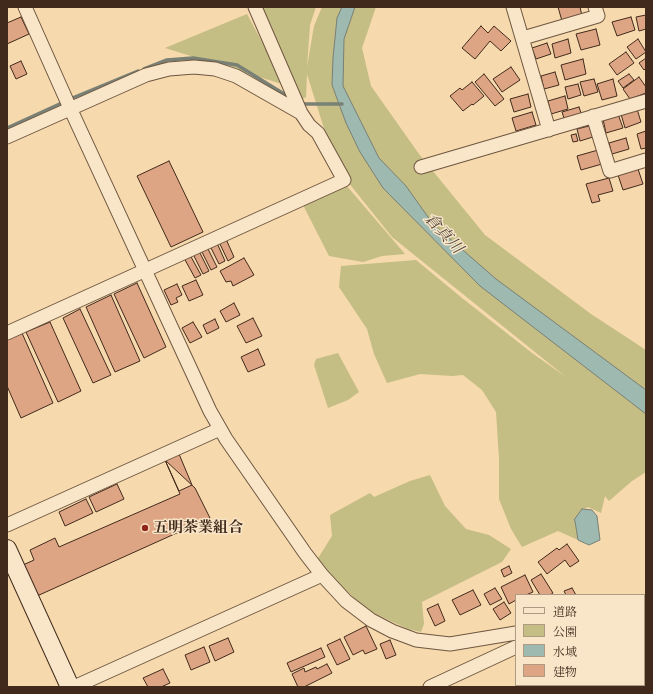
<!DOCTYPE html>
<html>
<head>
<meta charset="utf-8">
<style>
	body { margin:0 }
	#map { position:relative; width:653px; height:694px; overflow:hidden; background:#f6d9ac; font-family:"IM FELL Great Primer","Noto Serif JP",serif }
	canvas { display:block }
	.frame { position:absolute; inset:0; border:8px solid #412a1c; pointer-events:none }
	.legend { position:absolute; left:515px; top:594px; width:130px; height:92px; box-sizing:border-box; background:#f9e6c9; border:1px solid #af9b84; margin:0; padding:5px 7px; list-style:none; font-size:12px; color:#412a1c }
	.legend li { display:flex; align-items:center; gap:8px; height:20px }
	.legend b { width:20px; border:1px solid #af9b84 }
</style>
</head>
<body>
<div id="map">
<canvas width="653" height="694"></canvas>
<div class="frame"></div>
<ul class="legend">
<li><b style="height:5px;background:#f9e6c9"></b>道路</li>
<li><b style="height:11px;background:#c4bd84"></b>公園</li>
<li><b style="height:11px;background:#9eb9b0"></b>水域</li>
<li><b style="height:11px;background:#dea584"></b>建物</li>
</ul>
</div>
<script>
const ctx = document.querySelector('canvas').getContext('2d');
ctx.lineJoin = 'round';
function paint(path, color) {
  ctx.fillStyle = color;
  ctx.fill(path, 'evenodd');
}
function toPath(rows) {
  const path = new Path2D();
  for (const r of rows) {
    path.moveTo(r[0], r[1]);
    for (let i = 2; i < r.length; i += 2) path.lineTo(r[i], r[i + 1]);
  }
  return path;
}
function strokePath(path, color, width, dash) {
  ctx.strokeStyle = color;
  ctx.lineWidth = width;
  ctx.lineCap = dash ? 'butt' : 'round';
  ctx.setLineDash(dash || []);
  ctx.stroke(path);
}
function write(font, color, halo, rows, align = 'center') {
  ctx.font = font + ' "IM FELL Great Primer","Noto Serif JP",serif';
  ctx.lineWidth = 3;
  ctx.setLineDash([]);
  ctx.textBaseline = 'middle';
  ctx.strokeStyle = halo;
  ctx.fillStyle = color;
  for (const [text, x, y, turn = 0] of rows) {
    ctx.save();
    ctx.translate(x, y);
    ctx.rotate((+turn || 0) * Math.PI / 180);
    ctx.textAlign = isNaN(turn) ? turn : align;
    if (halo) ctx.strokeText(text, 0, 0);
    ctx.fillText(text, 0, 0);
    ctx.restore();
  }
}
paint(toPath([
	[260,7,316,7,310,25,307,67,314,26,322,7,376,7,362,48,371,86,419,154,485,235,591,314,646,350,646,472,632,481,609,501,605,496,601,513,588,507,581,511,575,521,578,540,558,531,522,547,511,529,499,499,499,458,496,412,482,390,463,375,452,376,420,374,387,383,374,354,367,329,339,287,341,266,416,260,462,298,532,353,566,377,392,237,336,167,307,74,306,97,301,100],
	[247,14,285,85,165,48],
	[346,185,405,254,382,256,363,262,329,256,303,205],
	[338,353,359,392,348,400,328,408,314,365,316,359],
	[430,475,445,506,466,529,489,535,511,549,502,562,422,602,424,624,421,632,408,629,367,610,332,577,315,563,332,536,330,515,370,493,374,497,410,481]
]), '#c4bd84');
const water = toPath([
	[342,7,355,7,344,39,343,86,379,158,406,186,433,224,496,279,646,390,646,414,480,286,383,188,360,152,346,123,332,85,333,58,337,18,342,7],
	[582,509,592,510,597,516,600,540,589,545,578,540,575,521,574,520,582,509]
]);
paint(water, '#9eb9b0');
strokePath(water, '#798075', 1);
strokePath(toPath([
	[144,69,167,60,193,58,237,65,289,97],
	[70,99,138,71],
	[300,104,342,104],
	[7,128,64,102]
]), '#798075', 3.5);
const building = toPath([
	[558,7,580,7,582,16,562,21,558,7],
	[646,15,646,29,639,31,636,17,646,15],
	[21,17,29,34,7,44,7,23,21,17],
	[631,17,635,30,617,36,612,22,631,17],
	[481,26,488,33,494,26,511,41,501,51,490,41,475,59,462,48,481,26],
	[596,29,600,45,581,50,576,34,596,29],
	[568,39,571,53,555,58,552,44,568,39],
	[638,39,646,52,636,59,627,47,638,39],
	[547,43,551,54,536,59,532,48,547,43],
	[626,52,634,63,617,75,609,64,626,52],
	[646,58,646,68,644,70,639,63,646,58],
	[583,59,586,74,565,80,561,65,583,59],
	[21,61,27,74,16,79,10,66,21,61],
	[511,67,520,80,502,92,493,79,511,67],
	[555,72,559,85,544,89,541,76,555,72],
	[484,74,504,99,495,106,475,82,484,74],
	[629,74,634,80,623,88,618,81,629,74],
	[639,77,646,87,646,93,630,99,623,89,639,77],
	[594,79,598,92,584,96,580,82,594,79],
	[613,79,617,96,602,100,597,84,613,79],
	[472,82,484,96,473,105,472,104,463,111,450,96,460,88,462,90,472,82],
	[578,84,581,95,568,99,565,87,578,84],
	[528,94,531,107,514,112,510,99,528,94],
	[565,96,568,109,551,114,548,101,565,96],
	[579,107,582,116,565,121,562,112,579,107],
	[637,109,641,122,625,128,621,114,637,109],
	[532,112,536,125,516,131,512,118,532,112],
	[618,114,623,128,606,133,603,119,618,114],
	[593,125,596,136,580,141,577,129,593,125],
	[646,131,646,148,641,149,637,134,646,131],
	[576,134,578,141,573,142,571,135,576,134],
	[626,138,629,149,612,154,609,143,626,138],
	[598,150,602,164,581,170,577,156,598,150],
	[169,161,203,232,171,247,137,176,169,161],
	[638,169,643,184,623,190,618,175,638,169],
	[609,178,613,191,598,195,600,201,592,203,586,184,609,178],
	[226,239,234,257,228,261,219,242,226,239],
	[217,243,225,261,219,264,210,246,217,243],
	[207,247,217,267,211,270,201,250,207,247],
	[199,251,209,271,203,274,193,254,199,251],
	[190,255,201,275,195,278,184,258,190,255],
	[244,258,254,275,233,286,231,281,226,282,220,271,244,258],
	[196,280,203,295,189,301,182,286,196,280],
	[137,283,166,347,144,358,114,294,137,283],
	[177,284,182,295,176,298,178,302,171,305,164,290,177,284],
	[111,295,140,361,115,372,86,307,111,295],
	[234,303,240,315,226,322,220,311,234,303],
	[80,309,111,375,93,383,63,318,80,309],
	[253,318,262,336,246,343,237,326,253,318],
	[215,319,219,328,207,334,203,325,215,319],
	[50,322,81,391,58,402,26,332,50,322],
	[193,322,202,337,190,343,182,328,193,322],
	[22,333,53,403,21,418,7,386,7,340,22,333],
	[258,349,265,365,248,372,241,357,258,349],
	[179,454,192,485,179,491,165,460,179,454],
	[165,460,195,488,210,518,37,596,23,565,34,560,30,550,55,538,59,547,180,494,165,460],
	[117,484,124,499,96,512,89,497,117,484],
	[86,499,93,513,65,526,59,512,86,499],
	[567,544,579,561,570,567,565,560,547,574,538,562,557,548,559,550,567,544],
	[509,566,512,573,504,577,501,570,509,566],
	[541,574,553,593,550,595,540,595,531,580,541,574],
	[525,575,533,592,526,595,516,595,516,600,509,604,501,587,525,575],
	[495,588,502,599,490,605,484,594,495,588],
	[572,588,576,595,566,595,564,591,572,588],
	[473,590,481,605,460,615,452,600,473,590],
	[504,602,511,613,500,620,493,609,504,602],
	[438,604,445,621,435,626,427,609,438,604],
	[366,626,377,649,365,654,363,650,353,655,344,637,366,626],
	[228,638,234,652,215,661,209,646,228,638],
	[340,639,350,659,337,665,327,645,340,639],
	[390,640,396,655,386,659,380,644,390,640],
	[204,647,210,662,191,670,185,655,204,647],
	[321,648,325,657,291,672,287,663,321,648],
	[327,664,332,673,304,687,298,687,292,674,304,668,305,672,316,667,317,669,327,664],
	[163,669,170,683,161,687,148,687,143,678,163,669]
]);
paint(building, '#dea584');
strokePath(building, '#412a1c', 1);
const street = toPath([
	[25,7,70,108,210,411,226,439,305,553,322,575,346,601,371,620,392,631,416,640,450,644,516,633],
	[255,7,301,113],
	[513,7,549,130],
	[523,38,598,16,595,7],
	[593,116,610,171,646,160],
	[7,137,146,75,169,69,194,67,215,69,236,76,301,113,309,125,318,133,344,180,7,333],
	[421,167,646,101],
	[7,525,220,429],
	[644,605,646,605],
	[74,687,322,575],
	[430,687,516,647],
	[618,687,618,685]
]);
const secondary = toPath([
	[7,549,70,687]
]);
strokePath(street, '#6e5640', 15);
strokePath(secondary, '#412a1c', 20);
strokePath(street, '#f9e6c9', 13);
strokePath(secondary, '#f9e6c9', 18);
for (const [x, y, r, color] of [
	[145,528,4,"#8f2418"]
]) {
  const dot = new Path2D();
  dot.arc(x, y, r, 0, 2 * Math.PI);
  ctx.fillStyle = color;
  ctx.fill(dot);
  strokePath(dot, '#f9e6c9', 1.5);
}
write('bold 15px', '#412a1c', '#f9e6c9', [
	["五明茶業組合",153,528]
], 'left');
write('italic 16px', '#584e41', '#f9e6c9', [
	["倉真川",443,234,48]
]);
</script>
</body>
</html>
